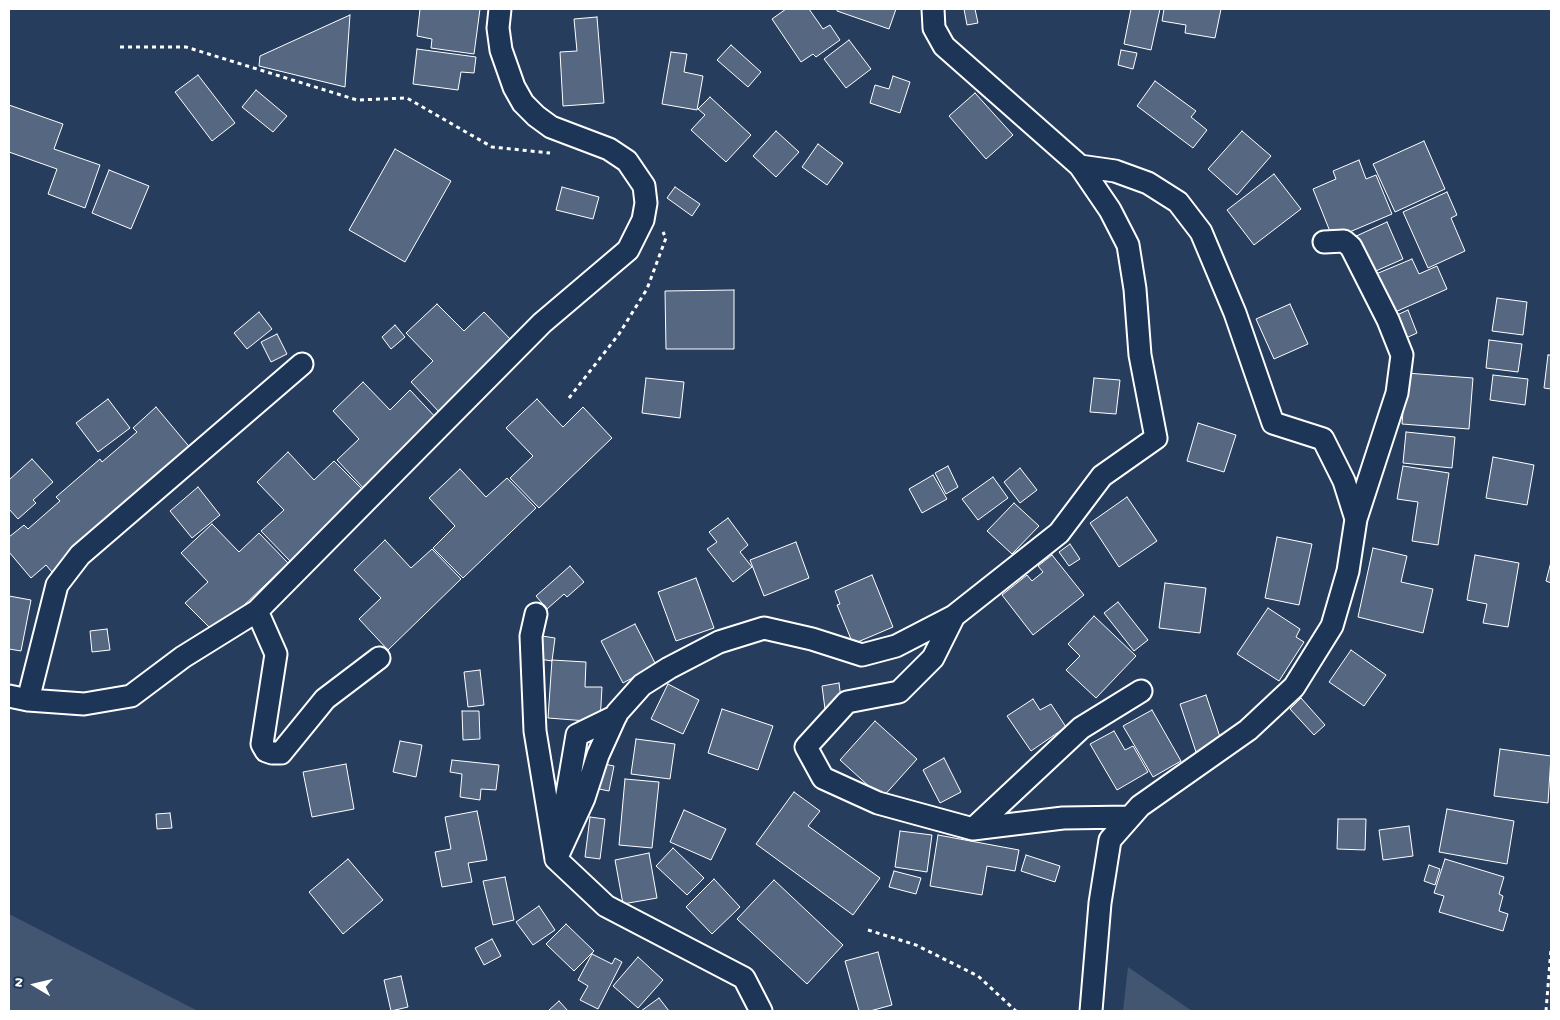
<!DOCTYPE html>
<html>
<head>
<meta charset="utf-8">
<style>
	body { margin:0 }
	#map { position:relative; width:1560px; height:1020px; overflow:hidden; background:#263d5e; font-family:"Gochi Hand",sans-serif }
	canvas { display:block }
	.frame { position:absolute; inset:0; border:10px solid #fff; pointer-events:none }
	.north { position:absolute; left:10px; top:960px; width:50px; height:50px; -webkit-text-stroke:4px #1d3557; paint-order:stroke; rotate:279deg; font-size:14px; font-weight:700; line-height:20px; text-align:center; color:#fff }
	.north::after { content:''; display:block; margin:auto; width:18px; height:22px; background:#fff; clip-path:polygon(50% 0,100% 100%,50% 72%,0 100%) }
</style>
</head>
<body>
<div id="map">
<canvas width="1560" height="1020"></canvas>
<div class="frame"></div>
<div class="north">N</div>
</div>
<script>
const ctx = document.querySelector('canvas').getContext('2d');
ctx.lineJoin = 'round';
function paint(path, color) {
  ctx.fillStyle = color;
  ctx.fill(path, 'evenodd');
}
function toPath(rows) {
  const path = new Path2D();
  for (const r of rows) {
    path.moveTo(r[0], r[1]);
    for (let i = 2; i < r.length; i += 2) path.lineTo(r[i], r[i + 1]);
  }
  return path;
}
function strokePath(path, color, width, dash) {
  ctx.strokeStyle = color;
  ctx.lineWidth = width;
  ctx.lineCap = dash ? 'butt' : 'round';
  ctx.setLineDash(dash || []);
  ctx.stroke(path);
}
paint(toPath([
	[9,914,198,1011,9,1011],
	[1128,967,1192,1011,1123,1011]
]), '#425672');
const building = toPath([
	[420,9,480,9,474,54,431,48,432,39,417,36,420,9],
	[786,9,809,9,823,29,830,25,840,40,816,57,813,54,801,62,772,19,786,9],
	[837,9,896,9,889,29,837,11,837,9],
	[964,9,975,9,978,23,967,25,964,9],
	[1131,9,1160,9,1151,50,1124,44,1131,9],
	[1164,9,1221,9,1215,38,1185,33,1186,25,1162,21,1164,9],
	[350,15,345,87,259,66,260,56,350,15],
	[597,17,604,103,563,106,560,52,577,51,574,19,597,17],
	[849,40,871,69,846,88,824,59,849,40],
	[731,45,761,72,748,87,717,60,731,45],
	[417,49,476,57,474,73,461,72,458,90,413,84,417,49],
	[1121,50,1137,53,1133,69,1118,65,1121,50],
	[671,52,687,54,684,72,703,76,697,110,662,104,671,52],
	[198,75,235,123,212,141,175,92,198,75],
	[893,76,910,82,900,113,870,103,875,85,889,89,893,76],
	[1155,81,1196,111,1191,117,1207,130,1193,148,1137,106,1155,81],
	[256,90,287,116,273,132,242,107,256,90],
	[975,93,1013,135,986,159,949,116,975,93],
	[710,97,751,135,726,162,691,130,705,115,698,109,710,97],
	[9,105,63,124,54,149,100,165,85,208,48,194,57,169,9,152,9,105],
	[776,131,799,152,776,177,753,156,776,131],
	[1242,131,1271,156,1237,195,1208,169,1242,131],
	[1424,141,1445,189,1395,212,1373,164,1424,141],
	[818,144,843,163,827,185,802,167,818,144],
	[395,149,451,181,405,262,349,230,395,149],
	[1359,160,1366,179,1376,175,1392,214,1333,239,1313,189,1336,179,1333,171,1359,160],
	[109,170,149,186,131,229,92,213,109,170],
	[1274,174,1301,209,1254,245,1227,210,1274,174],
	[562,187,599,197,593,219,556,210,562,187],
	[675,187,700,204,692,216,667,198,675,187],
	[1447,192,1457,215,1451,218,1465,251,1428,268,1403,212,1447,192],
	[1387,222,1403,259,1369,274,1352,238,1387,222],
	[1412,259,1419,274,1437,266,1447,289,1393,313,1376,274,1412,259],
	[734,290,734,349,666,349,665,291,734,290],
	[1497,298,1527,302,1523,335,1492,331,1497,298],
	[437,304,464,331,484,312,513,342,440,413,411,382,433,361,406,333,437,304],
	[1290,304,1308,344,1274,359,1256,319,1290,304],
	[1408,310,1417,333,1406,338,1397,315,1408,310],
	[259,312,272,329,247,349,234,333,259,312],
	[395,325,405,337,391,349,382,337,395,325],
	[277,334,287,354,271,362,261,342,277,334],
	[1489,340,1522,344,1518,372,1486,368,1489,340],
	[1548,355,1551,355,1551,389,1544,388,1548,355],
	[1406,373,1473,378,1469,429,1402,424,1406,373],
	[1493,375,1528,379,1525,405,1490,400,1493,375],
	[646,378,684,382,680,418,642,413,646,378],
	[1094,378,1120,380,1116,414,1090,412,1094,378],
	[363,382,390,410,410,390,439,421,366,491,337,460,359,439,333,411,363,382],
	[108,399,130,428,98,452,76,423,108,399],
	[537,399,563,427,583,407,612,438,539,508,510,478,533,456,506,428,537,399],
	[156,407,192,450,52,572,46,565,31,578,9,552,9,537,24,525,28,529,60,501,56,497,100,459,102,462,137,432,133,428,156,407],
	[1198,423,1236,435,1224,472,1187,461,1198,423],
	[1406,432,1455,437,1452,468,1403,463,1406,432],
	[288,452,314,480,334,461,364,491,290,561,261,531,284,510,257,482,288,452],
	[1493,457,1534,465,1527,505,1486,498,1493,457],
	[32,459,53,482,33,500,36,503,18,519,9,509,9,480,32,459],
	[948,466,958,487,946,494,935,473,948,466],
	[1403,466,1449,473,1438,545,1412,541,1418,502,1397,499,1403,466],
	[1020,468,1037,490,1020,503,1004,482,1020,468],
	[460,469,486,497,507,478,536,508,463,578,433,548,455,526,429,498,460,469],
	[933,475,947,499,922,513,909,489,933,475],
	[993,477,1008,498,978,520,962,499,993,477],
	[198,487,220,515,192,538,170,511,198,487],
	[1127,497,1157,541,1119,567,1090,523,1127,497],
	[1014,503,1039,526,1012,554,987,531,1014,503],
	[728,518,748,545,740,552,752,567,733,582,707,549,717,542,709,532,728,518],
	[212,524,239,552,259,533,288,563,215,633,185,603,208,582,181,553,212,524],
	[1277,537,1312,544,1299,605,1265,598,1277,537],
	[385,540,411,568,432,549,461,579,388,650,359,619,381,598,354,570,385,540],
	[796,542,809,578,764,596,750,560,796,542],
	[1070,544,1080,559,1069,566,1059,552,1070,544],
	[1373,548,1407,556,1401,582,1433,589,1423,633,1358,617,1373,548],
	[1052,555,1084,595,1033,635,1002,595,1027,575,1032,581,1043,572,1038,566,1052,555],
	[1475,555,1519,563,1508,627,1483,623,1487,604,1467,600,1475,555],
	[1551,562,1551,583,1546,581,1551,562],
	[570,566,584,582,567,597,564,594,547,609,536,596,570,566],
	[872,575,893,627,853,644,837,605,840,604,835,591,872,575],
	[696,578,714,628,676,641,658,592,696,578],
	[1165,583,1206,588,1200,633,1159,628,1165,583],
	[9,596,31,600,21,651,9,649,9,596],
	[1118,602,1148,640,1134,651,1104,613,1118,602],
	[1268,608,1300,629,1296,637,1304,642,1279,681,1237,654,1268,608],
	[1094,616,1136,656,1096,698,1066,670,1080,656,1068,644,1094,616],
	[635,624,656,665,623,683,601,641,635,624],
	[107,629,110,650,92,652,90,631,107,629],
	[542,636,555,638,552,661,539,659,542,636],
	[1351,650,1386,675,1364,706,1329,682,1351,650],
	[552,660,586,662,585,687,602,687,600,722,548,718,552,660],
	[480,670,484,705,468,707,464,672,480,670],
	[839,683,842,706,825,709,822,686,839,683],
	[668,684,699,700,683,734,651,719,668,684],
	[1206,695,1222,743,1196,752,1180,704,1206,695],
	[1301,698,1325,725,1314,735,1290,709,1301,698],
	[1033,699,1040,710,1051,704,1066,727,1031,751,1007,716,1033,699],
	[722,709,773,726,758,770,708,753,722,709],
	[1152,710,1181,761,1153,777,1123,726,1152,710],
	[462,711,479,711,480,739,463,740,462,711],
	[875,721,917,759,882,798,840,760,875,721],
	[1114,731,1125,750,1133,746,1148,772,1117,790,1090,744,1114,731],
	[636,739,675,744,670,779,631,774,636,739],
	[400,741,422,745,416,777,393,772,400,741],
	[1500,749,1551,756,1548,803,1494,796,1500,749],
	[944,758,961,792,940,803,923,770,944,758],
	[452,760,499,765,496,790,481,789,480,800,460,797,462,774,450,772,452,760],
	[346,764,354,809,312,817,303,772,346,764],
	[604,764,614,766,609,791,599,789,604,764],
	[625,779,659,782,652,848,619,845,625,779],
	[794,792,820,811,808,826,880,878,853,915,756,844,794,792],
	[1447,809,1514,821,1507,864,1439,852,1447,809],
	[684,810,726,829,711,860,670,842,684,810],
	[477,811,487,860,468,863,472,882,442,887,435,852,451,849,445,817,477,811],
	[170,813,172,828,157,829,156,814,170,813],
	[590,817,605,819,600,859,585,857,590,817],
	[1338,819,1366,819,1365,850,1337,849,1338,819],
	[1409,826,1413,856,1383,860,1379,830,1409,826],
	[900,831,932,835,927,872,895,867,900,831],
	[938,835,1019,850,1015,871,987,866,982,895,930,886,938,835],
	[673,848,704,878,687,895,656,866,673,848],
	[649,853,657,898,623,904,615,860,649,853],
	[1026,855,1060,866,1055,882,1021,871,1026,855],
	[348,859,383,900,343,934,309,892,348,859],
	[1445,859,1504,877,1499,894,1503,896,1499,911,1508,914,1503,931,1439,912,1444,896,1434,893,1445,859],
	[1429,865,1440,869,1435,885,1424,881,1429,865],
	[894,871,921,878,916,894,889,887,894,871],
	[505,877,514,920,493,925,483,881,505,877],
	[714,879,740,907,712,934,686,907,714,879],
	[774,880,843,945,807,984,737,919,774,880],
	[539,906,555,930,533,945,516,922,539,906],
	[566,924,594,951,574,971,546,944,566,924],
	[492,939,501,956,484,965,475,948,492,939],
	[878,952,892,1005,870,1011,859,1011,845,961,878,952],
	[592,954,612,964,615,958,622,962,598,1009,580,1000,588,986,578,980,592,954],
	[638,957,663,980,638,1008,613,986,638,957],
	[401,976,408,1007,391,1011,384,980,401,976],
	[659,998,669,1011,641,1011,659,998],
	[559,1001,568,1011,548,1011,559,1001]
]);
paint(building, '#556781');
strokePath(building, '#fff', 1);
const minor = toPath([
	[1080,166,1115,171,1148,183,1178,202,1201,232,1235,313,1273,423,1323,439,1344,481,1356,519,1348,571,1332,626,1294,687,1248,730,1140,806,1110,840,1100,903,1091,1011],
	[1324,242,1344,241,1351,247,1388,320,1402,355,1397,393,1356,519],
	[536,614,531,636,535,731,556,859],
	[954,616,933,658,899,692,847,702,806,747,823,778,878,803,973,829,1063,818,1130,817],
	[379,658,325,699,281,753,272,753,266,751,262,744,276,654,257,611,542,323,628,250,643,220,646,203,644,186,627,161,609,149,551,127,536,116,523,103,514,87,501,50,498,28,500,9],
	[9,696,28,700,84,704,131,696,183,657,257,611],
	[28,700,57,585,80,555,302,364],
	[973,829,1081,728,1141,691],
	[560,835,577,735,616,716],
	[761,1011,744,978,606,906,556,859,584,798,598,755,617,713,642,685,669,668,719,642,764,628,812,639,862,655,896,646,954,616,1059,533,1102,476,1156,438,1140,355,1135,289,1128,245,1110,210,1080,166,944,46,934,28,933,9]
]);
strokePath(minor, '#fff', 25);
strokePath(toPath([
	[120,47,186,47,357,100,407,98,492,147,550,153],
	[569,398,619,334,647,289,666,238,663,232],
	[868,930,916,945,978,976,1016,1011],
	[1546,1011,1551,949]
]), '#fff', 3, [4, 4]);
strokePath(minor, '#1d3557', 21);
</script>
</body>
</html>
